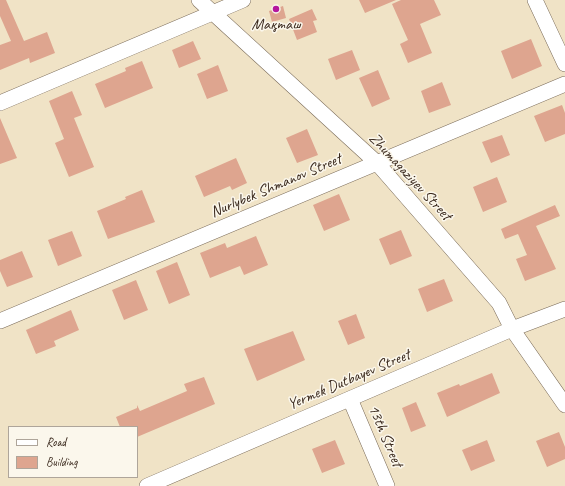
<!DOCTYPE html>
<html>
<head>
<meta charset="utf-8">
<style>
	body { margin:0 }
	#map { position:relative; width:565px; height:486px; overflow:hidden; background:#f0e3c6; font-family:Caveat,sans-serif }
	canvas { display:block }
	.legend { position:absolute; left:8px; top:426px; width:130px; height:52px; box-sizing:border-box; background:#fbf7ec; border:1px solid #aea59a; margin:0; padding:5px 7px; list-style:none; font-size:12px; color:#3b2a1e }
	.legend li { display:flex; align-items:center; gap:8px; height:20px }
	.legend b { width:20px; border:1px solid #aea59a }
</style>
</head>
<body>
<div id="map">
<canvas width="565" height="486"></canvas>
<ul class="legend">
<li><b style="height:5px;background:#fff"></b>Road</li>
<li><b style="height:11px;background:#dea58f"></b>Building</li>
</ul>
</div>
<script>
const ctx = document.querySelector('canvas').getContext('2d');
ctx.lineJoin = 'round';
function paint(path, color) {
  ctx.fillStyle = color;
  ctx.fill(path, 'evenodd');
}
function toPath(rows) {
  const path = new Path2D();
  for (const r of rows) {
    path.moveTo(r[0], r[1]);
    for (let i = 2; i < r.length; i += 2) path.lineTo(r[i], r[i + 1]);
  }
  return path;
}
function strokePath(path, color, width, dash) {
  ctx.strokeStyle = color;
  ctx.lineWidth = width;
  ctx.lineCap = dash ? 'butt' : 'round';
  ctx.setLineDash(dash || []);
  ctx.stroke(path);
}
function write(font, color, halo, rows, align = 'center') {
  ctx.font = font + ' Caveat,sans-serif';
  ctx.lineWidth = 3;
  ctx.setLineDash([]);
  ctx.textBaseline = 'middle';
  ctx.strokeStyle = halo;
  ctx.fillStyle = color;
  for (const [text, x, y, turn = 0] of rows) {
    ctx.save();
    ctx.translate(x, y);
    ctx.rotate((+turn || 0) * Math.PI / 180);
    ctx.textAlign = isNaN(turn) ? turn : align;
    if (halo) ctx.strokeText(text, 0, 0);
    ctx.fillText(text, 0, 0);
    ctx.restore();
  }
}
paint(toPath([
	[0,0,6,0,24,41,47,32,55,53,30,63,29,58,0,70,0,45,11,41,0,16],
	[359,0,396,0,365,13],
	[401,0,434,0,441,15,420,24,432,53,408,63,400,44,408,40,392,4],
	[283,6,286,18,272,22,269,11],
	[312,9,317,20,313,21,317,32,297,40,289,19],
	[531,39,542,66,512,79,501,51],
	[193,41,201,59,179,68,172,50],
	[352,50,360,70,336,80,328,59],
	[142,61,153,88,105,108,95,84,126,71,125,68],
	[218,65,228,91,207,99,197,74],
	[378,70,390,99,372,107,359,78],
	[442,82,451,105,429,113,421,91],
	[72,91,82,115,74,118,94,167,69,177,55,143,64,139,49,101],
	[562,105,565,113,565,134,545,142,534,116],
	[0,118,17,158,0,164],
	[307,129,318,155,297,163,286,138],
	[502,135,510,155,491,163,482,142],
	[236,158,247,183,232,190,230,186,204,197,195,176],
	[497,177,507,202,483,212,473,187],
	[142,190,155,222,108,239,97,211,126,199,125,197],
	[339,194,350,220,324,231,313,205],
	[555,205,560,216,536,226,556,269,525,281,516,259,527,255,518,234,505,239,501,229],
	[401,230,412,256,390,265,379,239],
	[72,231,82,256,58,266,48,240],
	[256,236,268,265,244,275,240,266,210,278,200,253,225,243,227,248],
	[22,251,33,277,7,287,0,271,0,260],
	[177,262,190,295,169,304,156,271],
	[444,279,453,301,427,312,418,289],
	[136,280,148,310,124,320,112,290],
	[71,310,79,330,54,341,56,346,36,354,26,330],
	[356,314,365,338,348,345,338,321],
	[293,331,305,360,257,381,244,349],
	[492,373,500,393,447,417,437,393,459,384,460,386],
	[204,377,215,404,137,437,137,427,120,427,116,417,137,408,137,405,140,411,187,391,184,384],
	[416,402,426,426,411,432,402,408],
	[559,432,565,447,565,459,547,467,536,441],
	[335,440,345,464,322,473,312,449],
	[487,440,495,461,471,471,462,450]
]), '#dea58f');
const minor = toPath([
	[199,0,377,163,499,303,512,329,565,405],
	[535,0,565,64],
	[0,103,243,0],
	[0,321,565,84],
	[350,399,387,486],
	[147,486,512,329,565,309]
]);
strokePath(minor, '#7a6b59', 16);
strokePath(minor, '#fff', 15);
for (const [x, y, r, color] of [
	[276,9,4,"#b5179e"]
]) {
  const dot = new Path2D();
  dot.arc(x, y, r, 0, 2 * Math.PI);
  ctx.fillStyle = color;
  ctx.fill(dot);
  strokePath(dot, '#fbf7ec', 1.5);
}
write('16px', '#3b2a1e', '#fbf7ec', [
	["Мақташ",276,25]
]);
write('16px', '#3b2a1e', '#fbf7ec', [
	["Zhumagaziyev Street",410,177,47],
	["Nurlybek Shmanov Street",276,186,-23],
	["Yermek Dutbayev Street",349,380,-23],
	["13th Street",385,436,67]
]);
</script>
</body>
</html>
